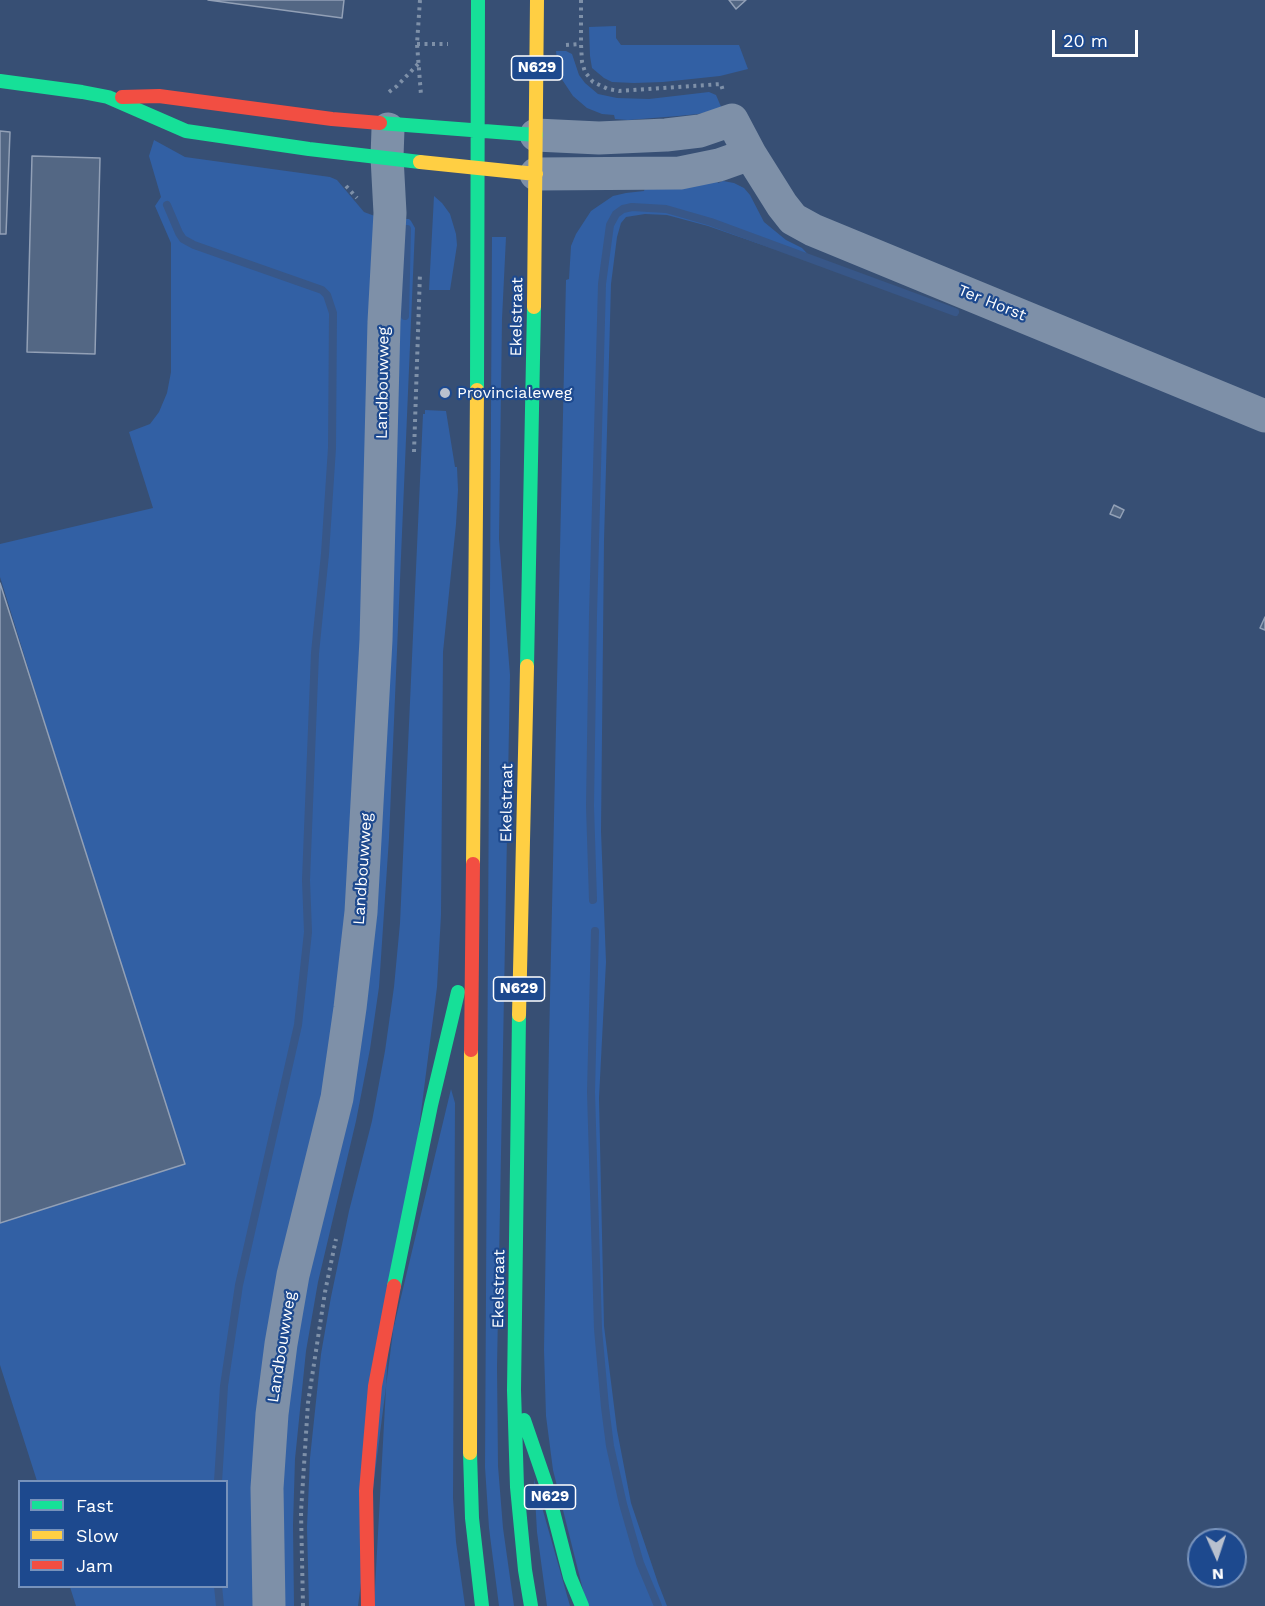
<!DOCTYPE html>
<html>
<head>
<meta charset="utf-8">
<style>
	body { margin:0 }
	#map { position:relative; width:1265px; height:1606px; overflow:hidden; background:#374f74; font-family:"Work Sans",sans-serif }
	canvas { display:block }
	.legend { position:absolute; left:18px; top:1480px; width:210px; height:108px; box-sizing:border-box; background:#1d498e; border:2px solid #7792bb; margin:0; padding:8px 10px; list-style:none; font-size:18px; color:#fff }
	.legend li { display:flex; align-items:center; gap:12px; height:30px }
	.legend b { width:30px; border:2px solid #7792bb }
	.north { position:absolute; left:1187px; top:1528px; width:60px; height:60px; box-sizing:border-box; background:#1d498e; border:2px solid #7792bb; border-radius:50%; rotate:177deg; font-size:16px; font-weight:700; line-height:24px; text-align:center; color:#fff }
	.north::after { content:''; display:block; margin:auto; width:21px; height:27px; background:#b9c1ce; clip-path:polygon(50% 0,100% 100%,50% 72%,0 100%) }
	.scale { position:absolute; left:1052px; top:30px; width:86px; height:27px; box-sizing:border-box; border:3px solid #fff; border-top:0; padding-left:8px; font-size:18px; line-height:21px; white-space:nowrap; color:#fff; -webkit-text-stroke:4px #1d498e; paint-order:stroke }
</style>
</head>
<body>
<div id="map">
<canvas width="1265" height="1606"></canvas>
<ul class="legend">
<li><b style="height:8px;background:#16e098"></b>Fast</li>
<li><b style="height:8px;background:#ffcf43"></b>Slow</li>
<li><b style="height:8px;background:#f24e42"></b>Jam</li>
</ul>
<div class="north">N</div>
<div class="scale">20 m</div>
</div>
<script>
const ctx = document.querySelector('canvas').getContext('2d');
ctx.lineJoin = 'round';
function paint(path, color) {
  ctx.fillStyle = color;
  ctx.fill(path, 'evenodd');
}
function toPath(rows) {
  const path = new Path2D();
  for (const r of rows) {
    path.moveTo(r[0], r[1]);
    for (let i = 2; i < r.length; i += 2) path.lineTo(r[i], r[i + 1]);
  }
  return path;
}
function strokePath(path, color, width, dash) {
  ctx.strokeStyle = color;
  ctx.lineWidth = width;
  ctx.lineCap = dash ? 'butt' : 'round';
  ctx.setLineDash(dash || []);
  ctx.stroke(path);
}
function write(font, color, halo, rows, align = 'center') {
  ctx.font = font + ' "Work Sans",sans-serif';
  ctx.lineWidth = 4.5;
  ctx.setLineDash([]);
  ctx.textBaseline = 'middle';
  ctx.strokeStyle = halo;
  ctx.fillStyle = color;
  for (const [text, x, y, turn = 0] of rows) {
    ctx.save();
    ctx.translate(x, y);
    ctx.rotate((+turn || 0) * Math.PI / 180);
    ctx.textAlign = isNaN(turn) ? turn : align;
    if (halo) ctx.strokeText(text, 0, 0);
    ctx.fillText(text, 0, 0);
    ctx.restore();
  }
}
paint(toPath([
	[616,26,616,38,621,45,739,45,748,69,720,76,663,82,634,83,612,82,604,78,592,68,590,56,589,27],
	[556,51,566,51,572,54,579,75,585,83,598,94,617,98,649,99,709,92,716,95,722,109,698,114,678,116,628,120,615,119,614,115,602,114,587,108,573,96,561,78,558,71],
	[154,140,185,157,330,177,337,180,364,212,380,218,349,910,258,1606,76,1606,70,1587,226,1586,226,1482,37,1481,0,1365,0,1210,178,1153,0,577,0,544,153,508,129,432,150,424,159,412,167,393,171,372,171,243,155,206,161,197,149,156],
	[716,179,718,183,723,181,734,183,744,188,750,195,764,222,786,240,802,248,817,264,708,226,667,215,645,214,626,217,621,223,617,237,611,284,604,541,601,831,606,962,599,1098,604,1326,617,1430,631,1503,658,1583,667,1606,587,1606,553,1470,546,1416,544,1350,549,1042,566,280,569,279,571,246,576,234,591,211,613,196,626,193,644,191,645,188],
	[434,196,442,203,450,214,456,234,457,245,450,290,429,290],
	[402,219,409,219,411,221,415,228,389,838,379,987,370,1049,356,1121,318,1282,306,1351,295,1459,293,1525,294,1606,279,1606,285,1387,336,1143],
	[492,237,506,237,502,319,499,539,510,675,497,1367,498,1466,503,1528,514,1606,499,1606,489,1528,485,1467],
	[425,410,446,411,455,467,457,467,458,490,456,524,443,652,441,915,437,987,358,1606,309,1606,307,1527,310,1458,321,1354,331,1297,349,1211,372,1121,385,1051,394,987,400,923,423,414,425,414],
	[451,1089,455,1103,453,1498,456,1542,465,1606,374,1606,388,1351],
	[534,1479,570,1606,547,1606,537,1532]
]), '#3260a4');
strokePath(toPath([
	[167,205,179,233,183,239,194,245,322,290,327,295,333,313,332,448,325,554,315,653,306,880,308,932,298,1025,239,1285,224,1386,218,1482],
	[405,316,407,229],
	[593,900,590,806,593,615,602,284,610,225,616,214,623,209,632,207,666,209,711,222,955,312],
	[595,931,591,1092,598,1329,605,1407,610,1446,623,1504,640,1563,658,1606],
	[218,1586,220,1606]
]), '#385788', 8);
const building = toPath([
	[208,0,344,0,342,18,208,0],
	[729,0,746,0,736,9,729,0],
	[0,131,10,132,6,234,0,234,0,131],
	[32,156,100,158,95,354,27,352,32,156],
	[1114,505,1124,510,1120,518,1110,514,1114,505],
	[0,583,185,1164,0,1223,0,583],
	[1265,617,1265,630,1260,628,1265,617]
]);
paint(building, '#536784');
strokePath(building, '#92a0b6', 1.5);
strokePath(toPath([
	[420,0,417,44,421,95],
	[581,0,581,44,582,62,585,72,593,82,608,89,619,91,721,84,723,91],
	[417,44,448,44],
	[566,45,581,44],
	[389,92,397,86,418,64],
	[346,186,357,198],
	[414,452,420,273],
	[303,1606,301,1512,308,1403,325,1292,336,1239]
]), '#7e90a8', 4, [3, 4.5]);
strokePath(toPath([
	[536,135,599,138,666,135,700,131,732,120,750,154,782,205,793,219,813,230,1265,416],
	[536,174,680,173,719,165,750,154],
	[269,1606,267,1488,272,1414,281,1344,293,1275,337,1098,350,1008,361,912,376,640,384,322,390,213,387,157,388,129]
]), '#7e90a8', 33);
strokePath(toPath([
	[0,81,82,92,108,97,186,131,309,149,420,162],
	[380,123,536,135],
	[477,390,478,0],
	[527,666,534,307],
	[519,1015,514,1390,517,1487,525,1570,531,1606],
	[394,1286,431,1105,458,992],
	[524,1420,546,1484,570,1577,582,1606],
	[470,1453,472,1518,482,1606]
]), '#16e098', 14);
strokePath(toPath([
	[420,162,536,174],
	[534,307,537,0],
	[473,864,477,390],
	[519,1015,527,666],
	[470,1453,471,1050]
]), '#ffcf43', 14);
strokePath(toPath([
	[122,97,159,96,332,119,380,123],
	[471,1050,473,864],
	[368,1606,366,1491,375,1386,394,1286]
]), '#f24e42', 14);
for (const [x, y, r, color] of [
	[445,393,6,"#b9c1ce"]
]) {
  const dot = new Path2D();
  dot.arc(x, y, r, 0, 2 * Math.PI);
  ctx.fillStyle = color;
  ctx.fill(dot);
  strokePath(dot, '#1d498e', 2);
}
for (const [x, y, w] of [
	[537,68,51],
	[519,989,51],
	[550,1497,51]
]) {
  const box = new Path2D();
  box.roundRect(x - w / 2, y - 12, w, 24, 4.5);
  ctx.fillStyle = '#1d498e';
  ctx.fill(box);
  strokePath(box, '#fff', 1.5);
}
write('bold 15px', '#fff', null, [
	["N629",537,68],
	["N629",519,989],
	["N629",550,1497]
]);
write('16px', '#fff', '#1d498e', [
	["Ter Horst",992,303,22],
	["Ekelstraat",517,317,-89],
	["Landbouwweg",383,383,-89],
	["Ekelstraat",507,803,-89],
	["Landbouwweg",363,869,-86],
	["Ekelstraat",499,1289,-89],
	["Landbouwweg",282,1347,-81]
]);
write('16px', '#fff', '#1d498e', [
	["Provincialeweg",457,393]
], 'left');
</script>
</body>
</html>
